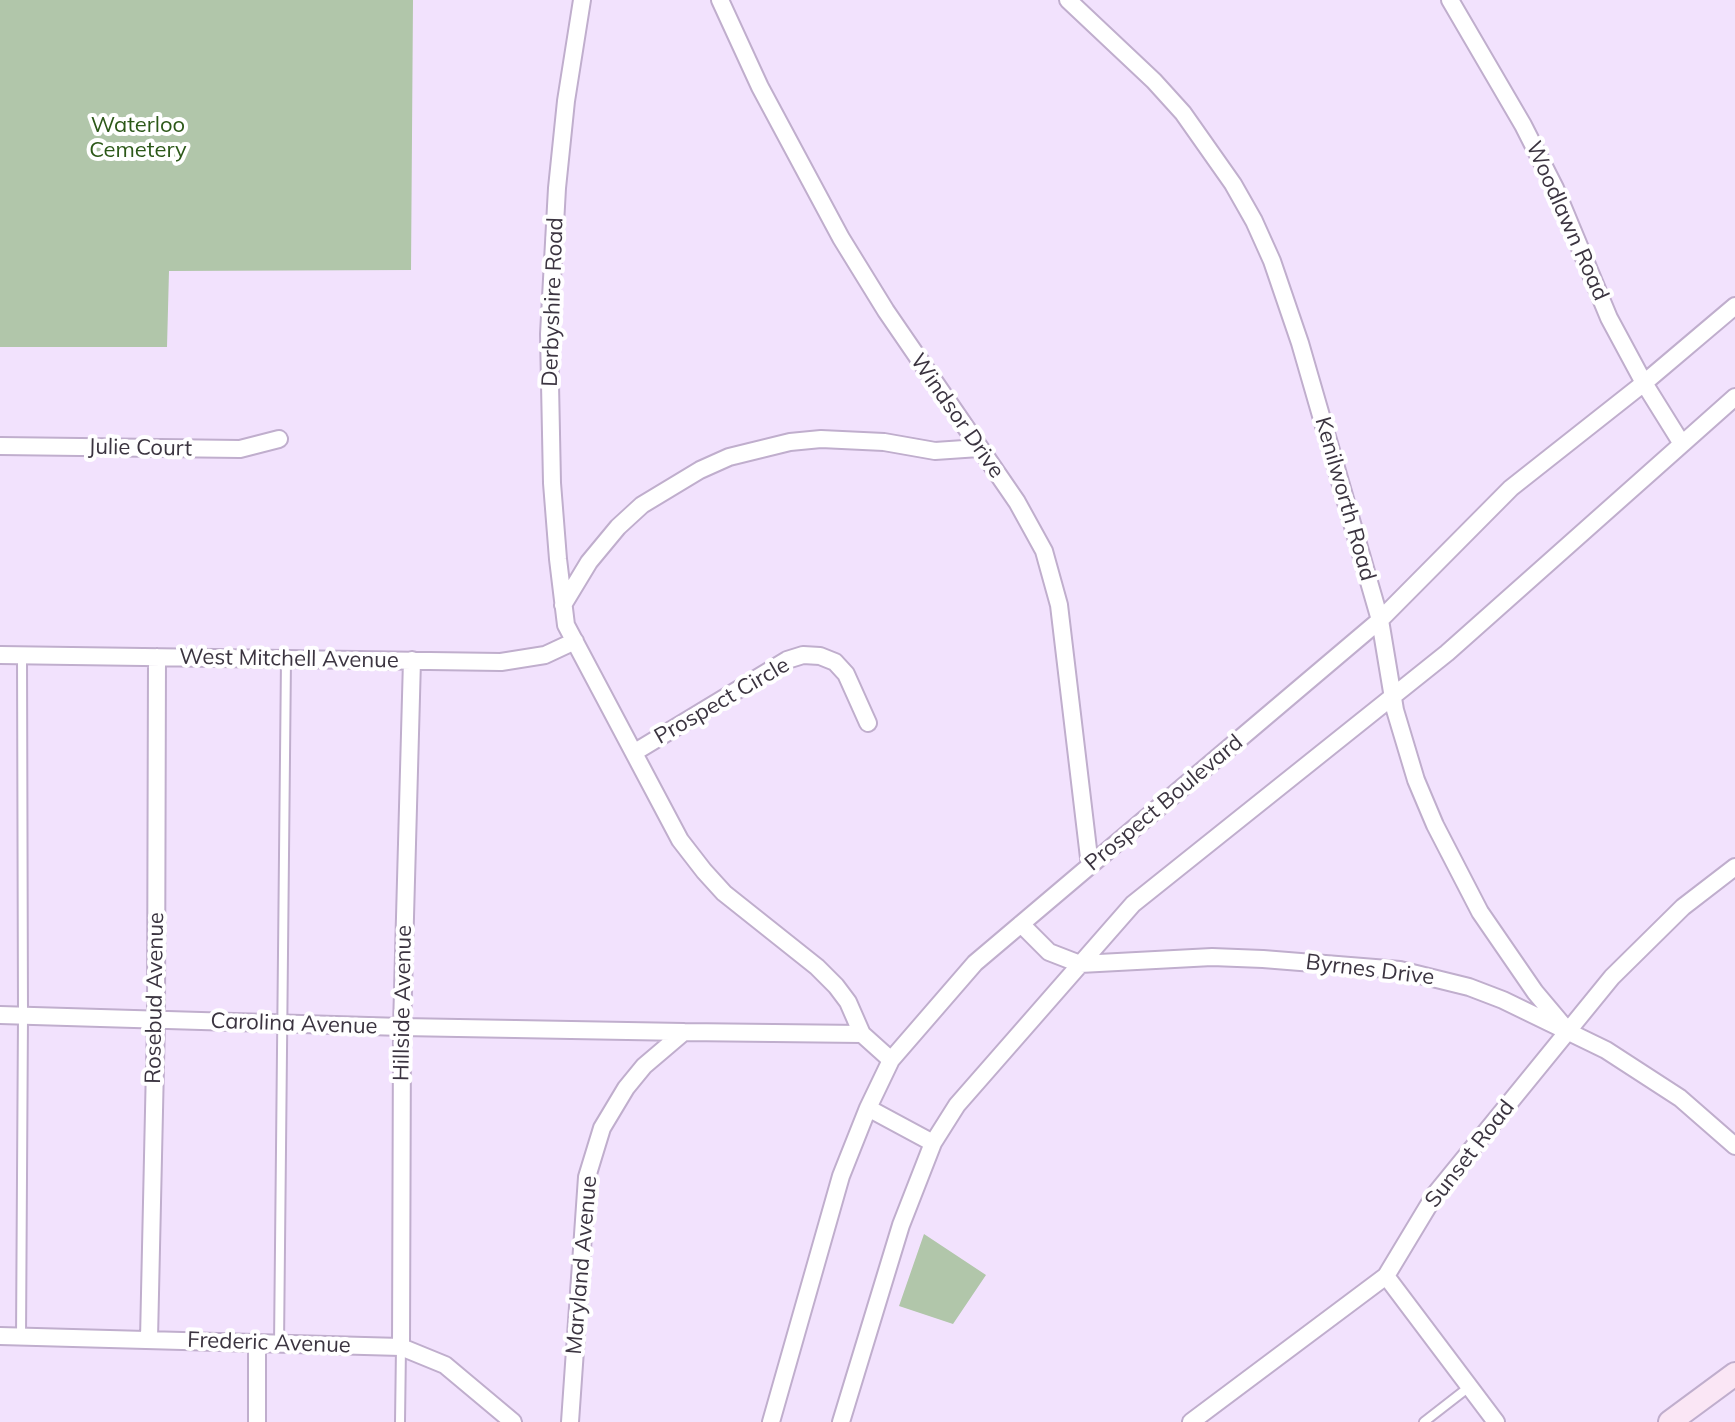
<!DOCTYPE html>
<html>
<head>
<meta charset="utf-8">
<style>
	body { margin:0 }
	canvas { display:block; background:#f2e2fd }
</style>
</head>
<body>
<canvas width="1735" height="1422"></canvas>
<script>
const ctx = document.querySelector('canvas').getContext('2d');
ctx.lineJoin = 'round';
function paint(path, color) {
  ctx.fillStyle = color;
  ctx.fill(path, 'evenodd');
}
function toPath(rows) {
  const path = new Path2D();
  for (const r of rows) {
    path.moveTo(r[0], r[1]);
    for (let i = 2; i < r.length; i += 2) path.lineTo(r[i], r[i + 1]);
  }
  return path;
}
function strokePath(path, color, width, dash) {
  ctx.strokeStyle = color;
  ctx.lineWidth = width;
  ctx.lineCap = dash ? 'butt' : 'round';
  ctx.setLineDash(dash || []);
  ctx.stroke(path);
}
function write(font, color, halo, rows, align = 'center') {
  ctx.font = font + ' Mulish,sans-serif';
  ctx.lineWidth = 8;
  ctx.setLineDash([]);
  ctx.textBaseline = 'middle';
  ctx.strokeStyle = halo;
  ctx.fillStyle = color;
  for (const [text, x, y, turn = 0] of rows) {
    ctx.save();
    ctx.translate(x, y);
    ctx.rotate((+turn || 0) * Math.PI / 180);
    ctx.textAlign = isNaN(turn) ? turn : align;
    if (halo) ctx.strokeText(text, 0, 0);
    ctx.fillText(text, 0, 0);
    ctx.restore();
  }
}
paint(toPath([
	[0,0,413,0,411,270,169,271,167,347,0,347],
	[924,1234,986,1275,953,1324,899,1306]
]), '#b1c6aa');
const service = toPath([
	[21,1337,23,1016,22,656],
	[279,1344,286,659],
	[400,1422,401,1347],
	[1424,1422,1469,1387]
]);
const minor = toPath([
	[582,0,566,101,557,188,549,334,552,483,558,559,566,625,680,840,704,871,724,893,817,967,836,986,848,1002,862,1034,891,1060],
	[720,0,760,87,841,238,886,311,1017,502,1044,551,1059,605,1090,866],
	[1068,0,1154,81,1183,113,1233,184,1254,221,1272,261,1300,343,1380,620,1395,710,1416,780,1435,825,1480,912,1535,992,1567,1030],
	[1450,0,1523,125,1555,188,1609,318,1644,383,1682,444],
	[0,446,240,449,279,439],
	[563,605,589,562,618,527,642,505,700,470,729,457,790,442,821,439,884,442,935,451,979,448],
	[0,655,501,662,545,655,575,641],
	[635,752,787,660,803,655,820,656,835,662,846,674,868,723],
	[1021,924,1049,952,1080,964,1212,957,1263,959,1400,970,1469,987,1503,1000,1606,1050,1680,1098,1735,1146],
	[0,1015,402,1027,684,1032],
	[868,1108,933,1143],
	[1386,1276,1496,1422],
	[0,1336,401,1347,445,1365,513,1422],
	[149,1339,156,1020,157,657],
	[401,1347,402,1027,412,660],
	[257,1422,257,1344],
	[570,1422,587,1177,602,1128,626,1088,644,1066,684,1032,862,1034],
	[771,1422,841,1176,868,1108,891,1060,975,963,1380,620,1511,488,1644,383,1735,306],
	[841,1422,901,1225,933,1143,957,1105,1133,904,1447,653,1735,397],
	[1191,1422,1386,1276,1436,1193,1612,977,1683,907,1735,867]
]);
const secondary = toPath([
	[1670,1422,1735,1374]
]);
strokePath(service, '#c0aecd', 12);
strokePath(minor, '#c0aecd', 20);
strokePath(secondary, '#c0aecd', 26);
strokePath(service, '#fff', 8);
strokePath(minor, '#fff', 16);
strokePath(secondary, '#fae6f5', 22);
write('22px', '#2c5818', '#fff', [
	["Waterloo",138,125],
	["Cemetery",138,150]
]);
write('22px', '#3b3440', '#fff', [
	["Woodlawn Road",1567,221,66],
	["Derbyshire Road",553,302,-88],
	["Windsor Drive",957,416,55],
	["Julie Court",140,448,1],
	["Kenilworth Road",1345,499,74],
	["West Mitchell Avenue",289,659,1],
	["Prospect Circle",722,701,-30],
	["Prospect Boulevard",1164,803,-40],
	["Byrnes Drive",1370,970,7],
	["Rosebud Avenue",155,998,-89],
	["Hillside Avenue",403,1003,-89],
	["Carolina Avenue",294,1024,2],
	["Sunset Road",1470,1154,-52],
	["Maryland Avenue",582,1265,-85],
	["Frederic Avenue",269,1343,2]
]);
</script>
</body>
</html>
